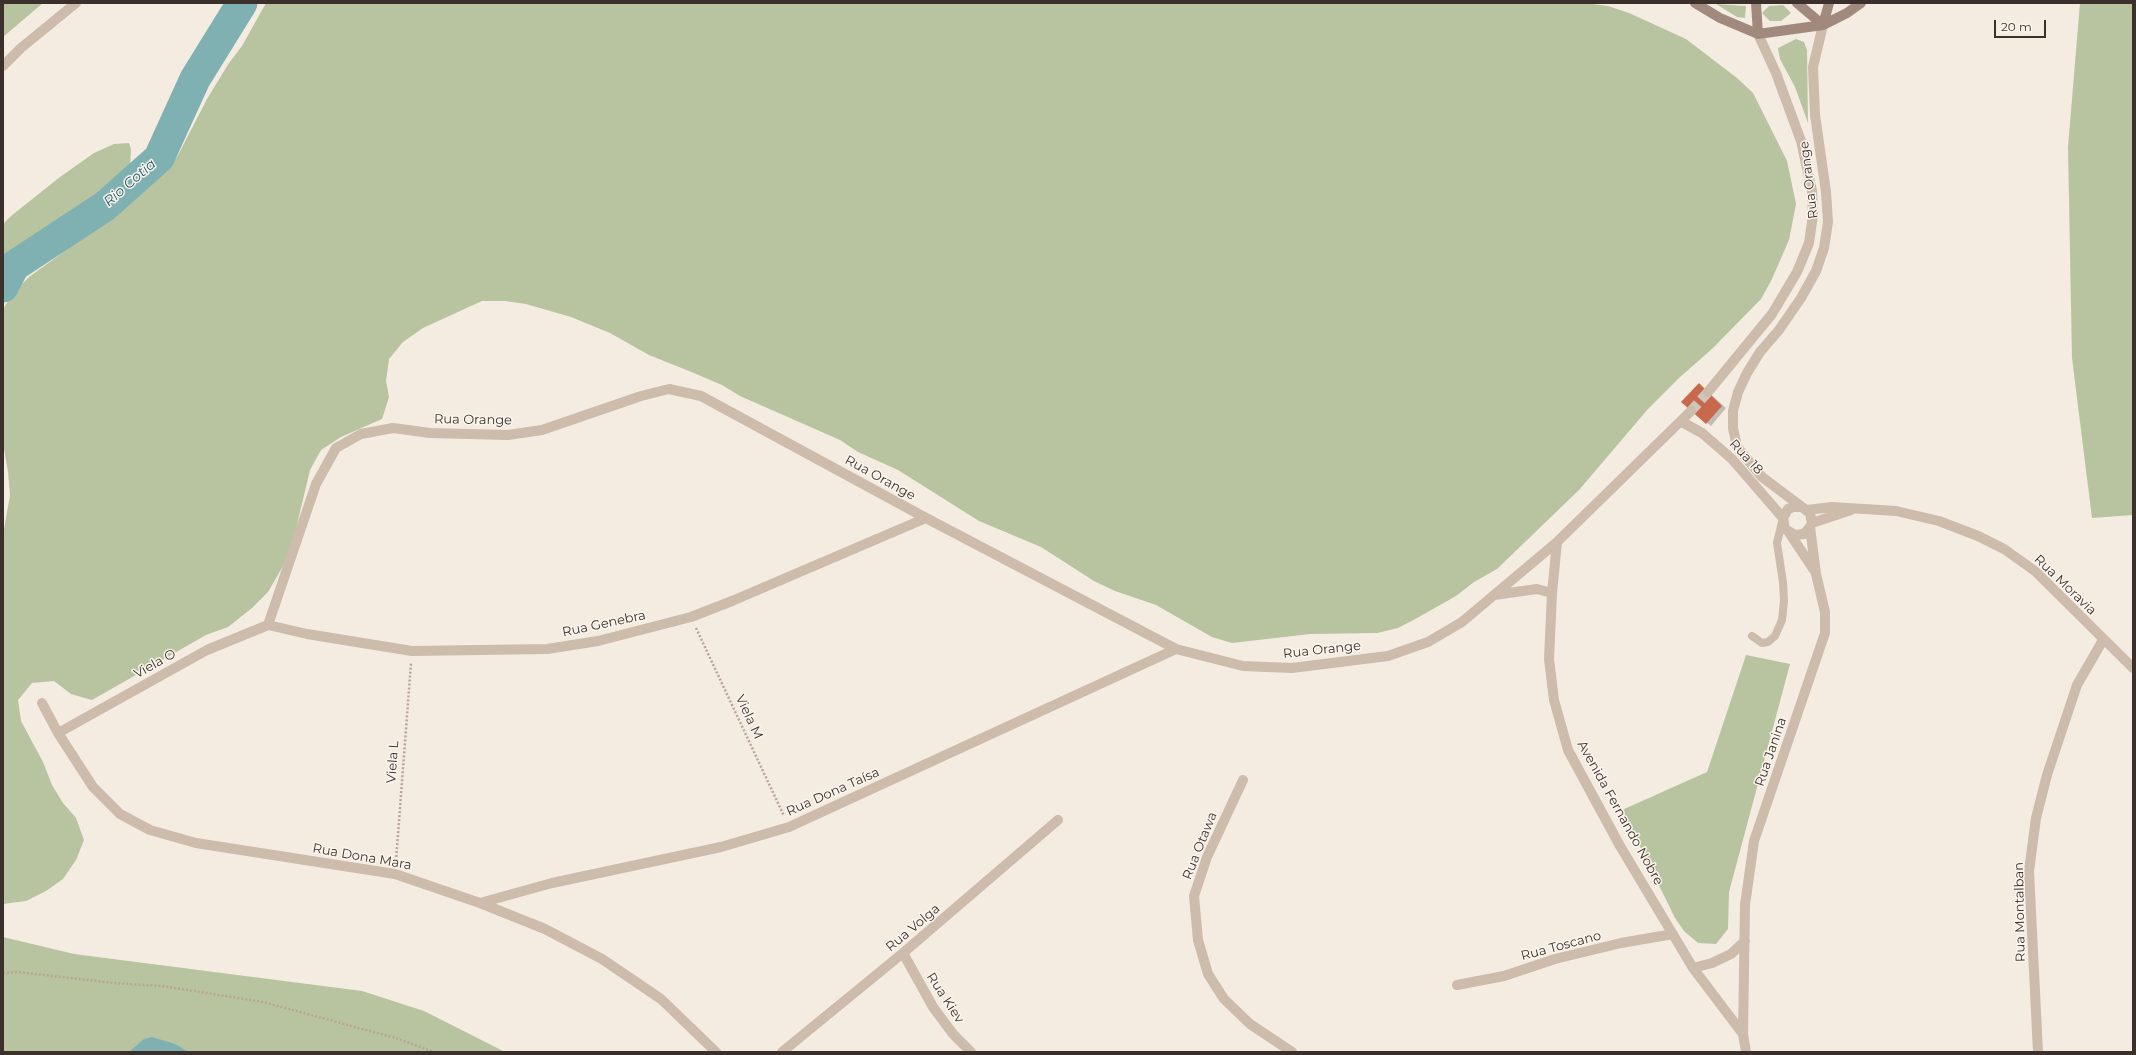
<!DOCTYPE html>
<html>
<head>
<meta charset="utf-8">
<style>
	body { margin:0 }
	#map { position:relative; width:2136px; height:1055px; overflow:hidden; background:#f4ebe1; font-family:Montserrat,sans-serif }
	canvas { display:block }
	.frame { position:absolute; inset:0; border:4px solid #3b302b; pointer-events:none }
	.scale { position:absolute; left:1994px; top:20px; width:52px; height:18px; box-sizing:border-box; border:2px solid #3b302b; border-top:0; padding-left:5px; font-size:12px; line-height:14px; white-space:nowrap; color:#3b302b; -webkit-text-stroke:3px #fbf5ee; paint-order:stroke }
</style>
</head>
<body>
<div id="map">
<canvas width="2136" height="1055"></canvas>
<div class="frame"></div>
<div class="scale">20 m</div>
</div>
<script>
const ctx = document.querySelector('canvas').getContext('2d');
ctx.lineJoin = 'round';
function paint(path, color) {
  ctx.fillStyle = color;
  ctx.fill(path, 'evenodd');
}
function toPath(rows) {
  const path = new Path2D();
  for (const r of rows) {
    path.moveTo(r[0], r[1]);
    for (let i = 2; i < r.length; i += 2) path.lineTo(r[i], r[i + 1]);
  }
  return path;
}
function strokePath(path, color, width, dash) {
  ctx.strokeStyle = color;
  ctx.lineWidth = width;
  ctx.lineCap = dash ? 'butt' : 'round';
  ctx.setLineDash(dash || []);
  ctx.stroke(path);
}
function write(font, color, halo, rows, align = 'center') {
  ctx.font = font + ' Montserrat,sans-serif';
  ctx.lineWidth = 3;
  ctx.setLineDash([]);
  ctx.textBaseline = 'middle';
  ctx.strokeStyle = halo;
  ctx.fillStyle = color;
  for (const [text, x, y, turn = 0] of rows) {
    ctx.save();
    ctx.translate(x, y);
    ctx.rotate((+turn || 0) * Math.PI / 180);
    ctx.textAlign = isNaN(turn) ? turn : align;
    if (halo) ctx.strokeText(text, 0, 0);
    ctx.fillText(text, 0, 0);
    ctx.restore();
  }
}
paint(toPath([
	[3,3,43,3,3,37],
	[266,3,1585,3,1608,6,1629,13,1686,39,1737,78,1753,93,1787,161,1796,204,1789,240,1771,281,1761,299,1713,348,1679,378,1648,409,1579,490,1497,569,1474,582,1456,596,1417,618,1398,628,1377,633,1310,634,1232,643,1212,637,1156,605,1115,591,1094,581,1041,547,979,521,898,470,858,452,840,440,740,396,722,385,689,371,649,355,610,333,571,317,526,304,505,301,482,301,423,328,403,342,389,359,386,381,389,397,382,419,341,437,321,450,310,470,290,554,268,592,252,608,228,627,206,635,92,700,71,694,54,681,32,683,18,700,21,721,43,762,52,785,63,803,76,818,84,840,76,860,63,879,46,891,26,901,3,904,3,535,10,495,8,472,3,443,3,309,14,292,29,277,80,240,129,197,162,172,177,157,207,99,229,63,242,46],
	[2080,3,2133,3,2133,515,2092,518,2072,358,2068,147],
	[1716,4,1746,6,1745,18,1737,17],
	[1783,5,1791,13,1781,21,1770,21,1762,13,1769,6],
	[1796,39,1804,42,1807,50,1808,123,1795,87,1780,59,1778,48],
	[129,143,131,149,130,170,115,187,99,202,62,226,23,246,3,265,3,224,11,216,60,177,94,153,114,144],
	[1746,655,1790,664,1729,892,1728,929,1716,944,1698,943,1684,931,1675,918,1622,810,1707,772],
	[3,937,74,954,362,991,424,1011,505,1052,3,1052]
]), '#b8c4a0');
paint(toPath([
	[152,1037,175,1044,189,1052,129,1052,144,1039]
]), '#7fb0b2');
paint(toPath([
	[1699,384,1726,408,1711,426,1682,402]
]), '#0003');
strokePath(toPath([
	[3,287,14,266,105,206,159,158,195,79,242,3]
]), '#7fb0b2', 31);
paint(toPath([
	[1699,383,1722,406,1706,424,1681,402]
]), '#c8694b');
strokePath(toPath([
	[1691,411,1708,392]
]), '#cfc6bd', 10, [10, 5]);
strokePath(toPath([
	[696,628,784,816],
	[396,861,411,663],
	[3,973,18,972,114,983,162,986,263,1002,396,1038,434,1052]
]), '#b9a596', 2.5, [2, 2]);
strokePath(toPath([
	[1752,636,1762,643,1768,642,1775,636,1782,620,1784,601,1783,582,1777,543,1782,522]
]), '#cdbbac', 8);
strokePath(toPath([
	[3,66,21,48,76,3],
	[1708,392,1772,314,1797,272,1809,243,1813,215,1812,191,1801,141,1776,73,1758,34],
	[1691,411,1557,542,1552,593,1549,659,1554,700,1568,750,1620,846,1693,968,1743,1034,1746,1052],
	[1682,422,1702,433,1732,459,1783,518],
	[1800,507,1793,507,1788,509,1783,518,1785,529,1795,535,1804,534,1810,527,1812,523,1810,513,1762,477,1737,447,1733,428,1733,411,1738,392,1747,373,1760,352,1779,330,1801,298,1816,271,1824,248,1828,222,1826,192,1815,115,1813,67,1823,25],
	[1807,510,1832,507,1896,511,1939,521,1978,536,2004,549,2035,571,2133,668],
	[1812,523,1851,510],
	[1790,534,1814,570],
	[1494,595,1537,589,1552,593],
	[268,625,316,484,336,448,361,434,393,428,430,433,508,435,542,430,641,396,669,389,701,396,926,518,1176,649,1243,666,1292,668,1388,656,1428,642,1462,622,1557,542],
	[268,625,307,634,412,651,547,649,598,641,691,617,732,601,926,518],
	[42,703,58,733,93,787,120,814,150,830,196,843,395,874,480,903,545,929,602,959,661,999,716,1052],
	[58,733,207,650,268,625],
	[1243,780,1207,857,1194,896,1198,940,1208,974,1224,999,1250,1024,1292,1052],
	[480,903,552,883,721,847,789,827,1176,649],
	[903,953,933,1007,953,1034,971,1052],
	[1693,968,1712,963,1731,954,1745,941],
	[1457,985,1504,976,1555,959,1621,943,1673,934],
	[1743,1034,1745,905,1754,841,1825,633,1825,612,1816,574,1810,527],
	[782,1052,903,953,1058,820],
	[2038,1052,2029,871,2036,818,2047,775,2077,685,2103,640]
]), '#cdbbac', 10);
strokePath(toPath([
	[1695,3,1720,18,1758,34,1823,25,1847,13,1861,3],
	[1756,3,1758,34],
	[1797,3,1823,25],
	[1823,25,1829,3]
]), '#a18a7d', 10);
write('13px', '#3b302b', '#fbf5ee', [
	["Rua Orange",1809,180,-97],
	["Rua Orange",473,420,1],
	["Rua 18",1746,457,47],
	["Rua Orange",880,478,29],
	["Rua Moravia",2065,585,44],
	["Rua Genebra",604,624,-12],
	["Rua Orange",1322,650,-6],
	["Viela O",155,664,-29],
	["Viela M",749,717,65],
	["Rua Janina",1771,752,-71],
	["Viela L",393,762,-86],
	["Rua Dona Taísa",833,792,-24],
	["Avenida Fernando Nobre",1620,813,61],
	["Rua Otawa",1200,846,-68],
	["Rua Dona Mara",362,857,10],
	["Rua Montalban",2020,912,-91],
	["Rua Volga",913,928,-40],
	["Rua Toscano",1561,946,-15],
	["Rua Kiev",945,998,57]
]);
write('italic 14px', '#1f5a5e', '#fbf5ee', [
	["Rio Cotia",130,183,-41]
]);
</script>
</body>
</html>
